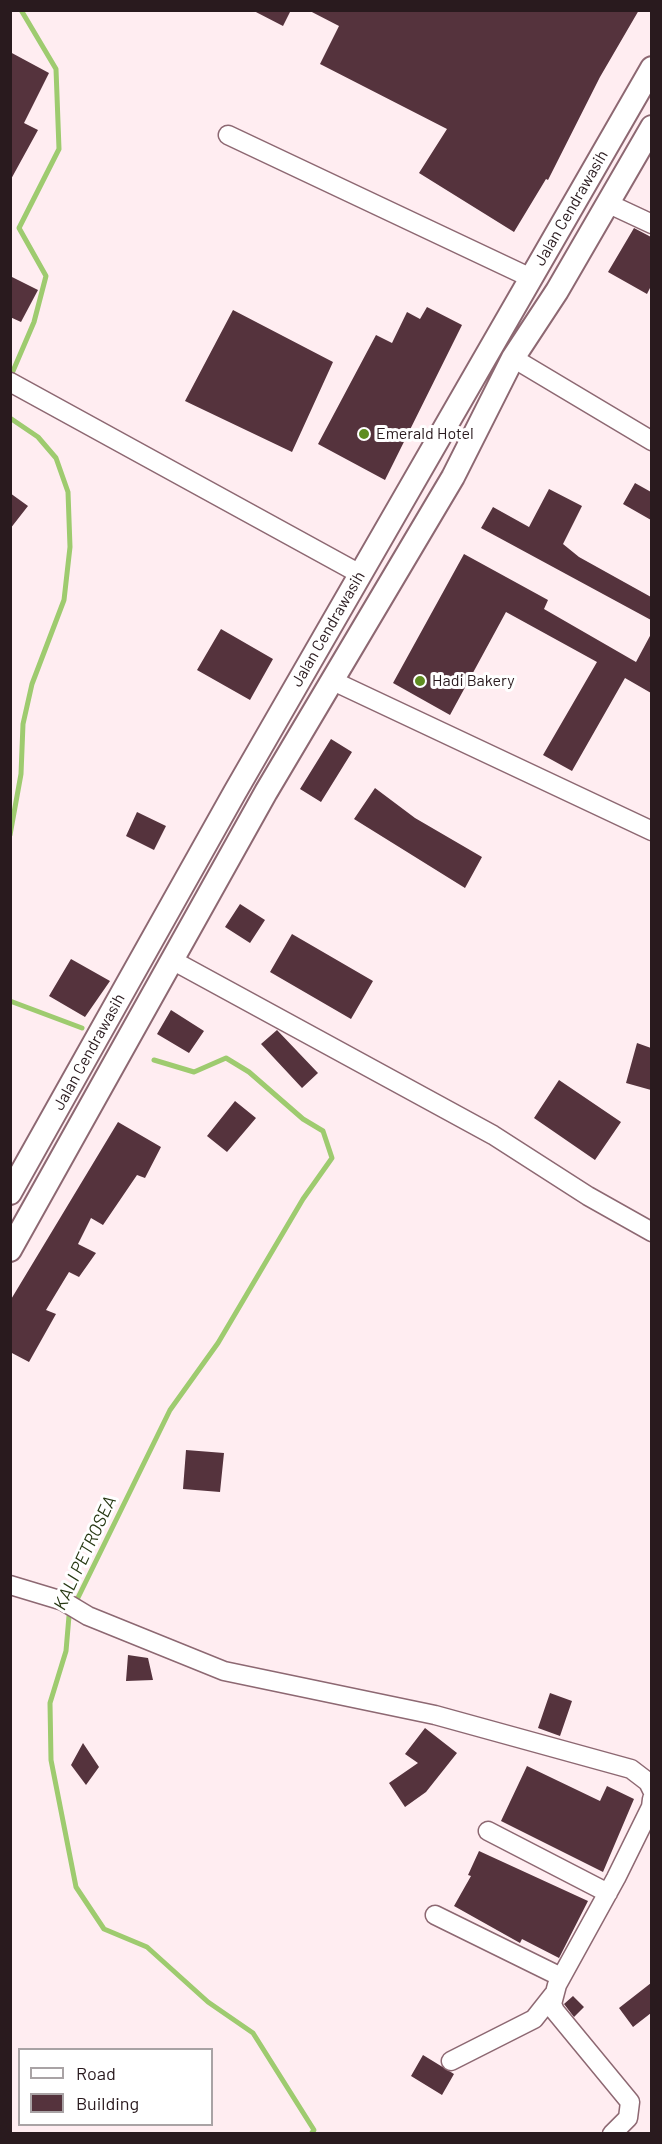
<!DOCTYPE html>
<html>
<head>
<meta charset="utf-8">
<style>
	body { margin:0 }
	#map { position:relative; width:662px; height:2144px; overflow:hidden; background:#ffedf1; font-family:Barlow,sans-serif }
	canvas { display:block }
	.frame { position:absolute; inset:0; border:12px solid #291a1e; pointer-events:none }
	.legend { position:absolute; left:18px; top:2048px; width:195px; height:78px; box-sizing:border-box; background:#fff; border:2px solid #a9a3a5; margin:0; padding:8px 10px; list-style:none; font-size:18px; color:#291a1e }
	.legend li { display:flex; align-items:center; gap:12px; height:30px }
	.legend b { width:30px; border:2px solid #a9a3a5 }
</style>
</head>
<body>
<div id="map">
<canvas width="662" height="2144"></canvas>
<div class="frame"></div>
<ul class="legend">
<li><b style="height:8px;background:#fff"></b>Road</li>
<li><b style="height:16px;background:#55333d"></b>Building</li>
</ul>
</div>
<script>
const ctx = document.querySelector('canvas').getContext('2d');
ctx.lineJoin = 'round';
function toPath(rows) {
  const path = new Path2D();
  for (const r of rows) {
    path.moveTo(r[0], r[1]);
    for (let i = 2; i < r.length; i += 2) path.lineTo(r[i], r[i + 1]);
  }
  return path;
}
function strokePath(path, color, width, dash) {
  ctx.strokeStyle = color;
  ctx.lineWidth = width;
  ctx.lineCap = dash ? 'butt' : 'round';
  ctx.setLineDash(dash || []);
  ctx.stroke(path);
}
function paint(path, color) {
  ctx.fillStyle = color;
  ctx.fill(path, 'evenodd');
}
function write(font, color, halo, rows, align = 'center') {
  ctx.font = font + ' Barlow,sans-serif';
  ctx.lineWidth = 6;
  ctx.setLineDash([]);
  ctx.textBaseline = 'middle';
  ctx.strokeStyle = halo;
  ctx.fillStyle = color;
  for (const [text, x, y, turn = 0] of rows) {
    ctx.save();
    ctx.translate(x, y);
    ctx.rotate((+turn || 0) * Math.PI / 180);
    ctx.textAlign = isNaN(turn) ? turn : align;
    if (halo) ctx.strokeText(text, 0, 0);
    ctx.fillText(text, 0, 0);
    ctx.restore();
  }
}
strokePath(toPath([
	[10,378,34,322,46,276,19,228,59,149,56,69,21,10],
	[10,418,38,437,56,458,68,492,70,547,64,600,32,684,23,724,21,774,10,835],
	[10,1001,82,1028],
	[154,1060,194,1072,226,1058,249,1072,303,1119,323,1131,332,1158,303,1199,218,1343,170,1410,69,1616,66,1651,50,1703,51,1760,76,1887,104,1929,147,1947,208,2002,253,2033,314,2130,311,2134]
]), '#9ecb6f', 5);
paint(toPath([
	[252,10,291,10,283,26],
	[308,10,639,10,600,77,548,180,546,179,514,232,419,173,447,129,320,64,339,26],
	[10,52,49,73,24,123,38,130,10,181],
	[634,228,651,237,651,286,647,294,608,272],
	[10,276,38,290,21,322,10,317],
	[427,307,462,325,385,480,318,444,376,335,392,343,407,312,420,319],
	[233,310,333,362,292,452,185,401],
	[635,483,651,492,651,520,623,504],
	[549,489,582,506,563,544,579,557,651,597,651,620,481,528,493,507,529,527],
	[10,493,28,506,10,529],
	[464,554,548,600,544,609,636,662,651,634,651,693,625,678,572,771,543,755,597,662,506,612,450,715,393,683],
	[221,629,273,659,250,700,197,670],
	[331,739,352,752,321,802,300,789],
	[375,788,415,818,482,857,465,888,354,819],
	[137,812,166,826,154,850,126,836],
	[240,904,265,920,250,943,225,927],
	[292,934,373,981,351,1019,270,972],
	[71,959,110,981,85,1017,49,996],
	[171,1010,204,1031,189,1053,157,1034],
	[277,1030,318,1073,302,1088,261,1044],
	[637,1043,651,1048,651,1090,626,1083],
	[559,1080,621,1122,595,1160,534,1118],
	[235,1101,256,1118,227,1152,207,1136],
	[118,1122,161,1147,145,1178,137,1175,103,1225,91,1218,78,1244,96,1253,79,1277,69,1272,46,1310,56,1314,29,1362,10,1352,10,1301],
	[186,1450,224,1453,220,1492,183,1489],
	[128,1655,148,1658,153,1680,126,1681],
	[550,1693,572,1701,560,1736,538,1728],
	[425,1728,457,1753,426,1792,405,1807,389,1783,418,1763,405,1754],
	[83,1743,99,1767,86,1785,71,1765],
	[527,1766,600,1801,607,1786,634,1799,603,1872,501,1821],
	[479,1851,588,1901,559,1958,522,1939,520,1943,454,1906,471,1876,468,1875],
	[651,1983,651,2013,633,2027,619,2008],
	[573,1996,584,2007,574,2017,564,2004],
	[423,2055,454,2074,442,2095,411,2076]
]), '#55333d');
const minor = toPath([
	[228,135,531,278],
	[607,203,652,224],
	[513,358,652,441],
	[10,382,360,574],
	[331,680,652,831],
	[172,960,493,1135,588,1196,652,1232],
	[10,1585,63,1601,88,1616,224,1671,435,1715,631,1769,648,1782,652,1790],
	[488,1831,608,1893],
	[435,1915,561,1977],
	[451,2061,534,2019,553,1995],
	[612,2134,628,2118,630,2102,555,2011,552,2004,557,1985,616,1878,651,1807,652,1799]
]);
const major = toPath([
	[10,1193,235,792,652,68],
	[10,1250,266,792,453,477,513,358,557,291,652,127]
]);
strokePath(minor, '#8d6872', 21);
strokePath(major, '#8d6872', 26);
strokePath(minor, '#fff', 18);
strokePath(major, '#fff', 22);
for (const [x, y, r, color] of [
	[364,434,6,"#5f8d20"],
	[420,681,6,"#5f8d20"]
]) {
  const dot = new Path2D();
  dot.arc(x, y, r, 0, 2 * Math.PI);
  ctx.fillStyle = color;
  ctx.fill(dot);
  strokePath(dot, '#fff', 2);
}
write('16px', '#291a1e', '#fff', [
	["Jalan Cendrawasih",571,208,-60],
	["Jalan Cendrawasih",328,629,-60],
	["Jalan Cendrawasih",89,1052,-61]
]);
write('16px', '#291a1e', '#fff', [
	["Emerald Hotel",376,434],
	["Hadi Bakery",432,681]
], 'left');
write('italic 18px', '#283914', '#fff', [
	["KALI PETROSEA",85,1553,-65]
]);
</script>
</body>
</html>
